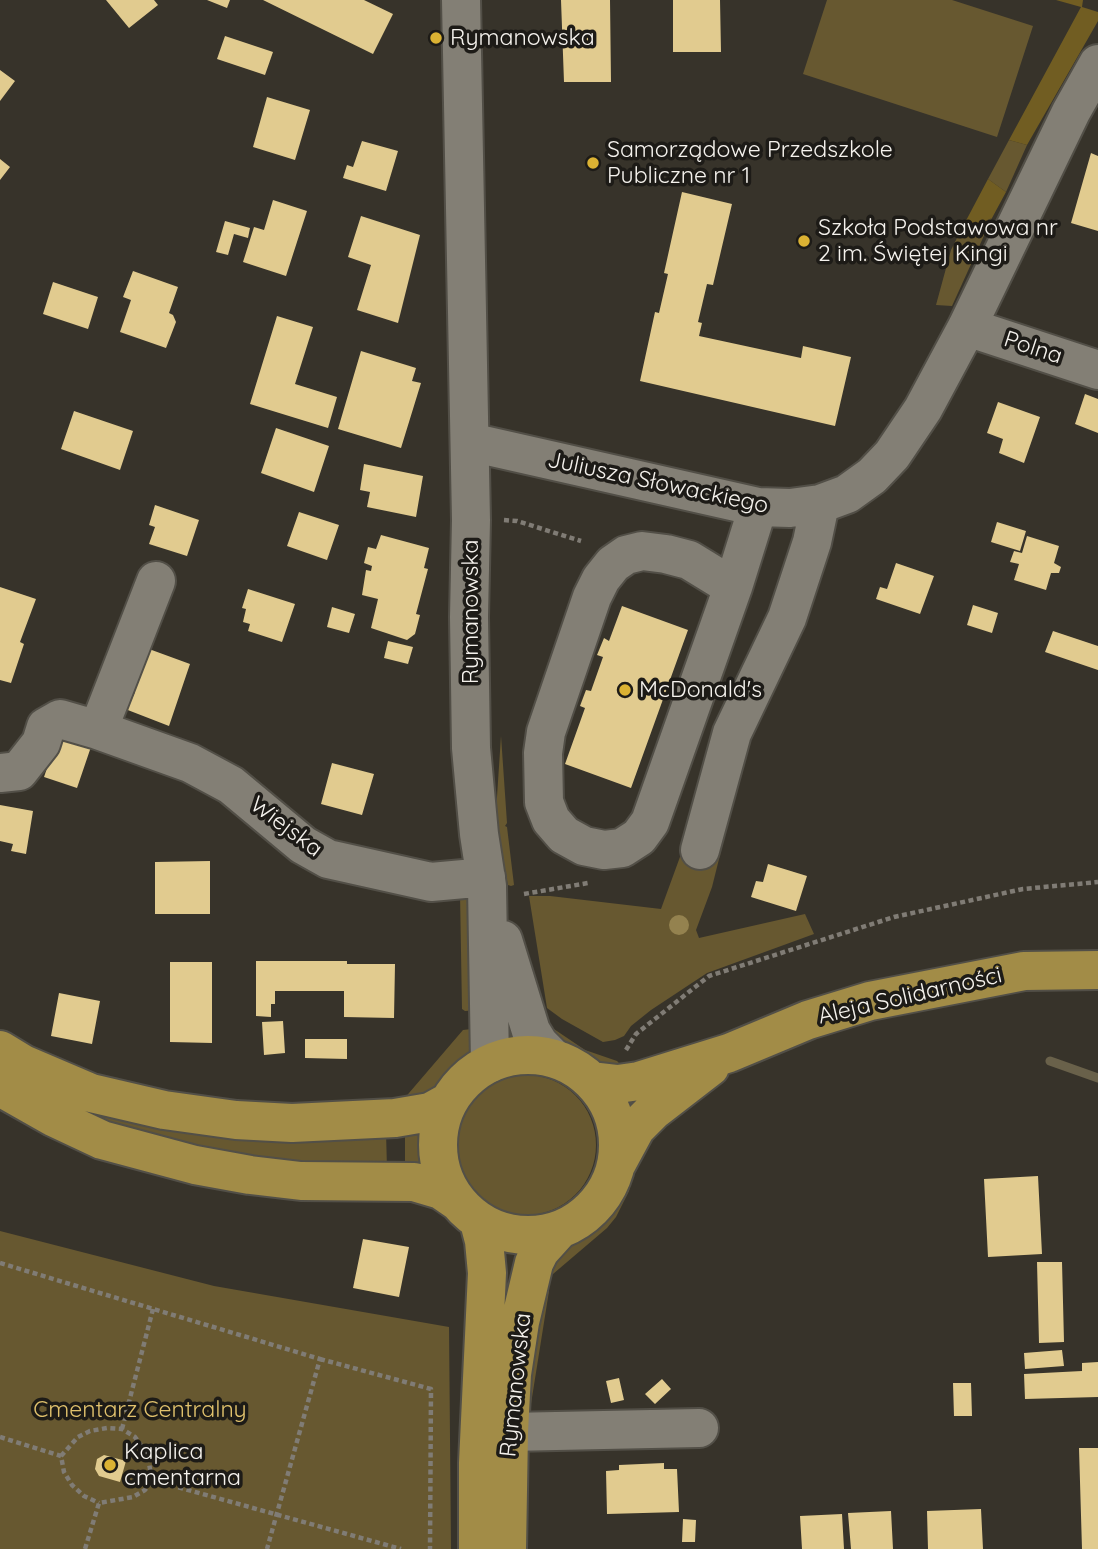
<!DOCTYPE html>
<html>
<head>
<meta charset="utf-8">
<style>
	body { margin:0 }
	canvas { display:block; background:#37332a }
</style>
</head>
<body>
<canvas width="1098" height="1549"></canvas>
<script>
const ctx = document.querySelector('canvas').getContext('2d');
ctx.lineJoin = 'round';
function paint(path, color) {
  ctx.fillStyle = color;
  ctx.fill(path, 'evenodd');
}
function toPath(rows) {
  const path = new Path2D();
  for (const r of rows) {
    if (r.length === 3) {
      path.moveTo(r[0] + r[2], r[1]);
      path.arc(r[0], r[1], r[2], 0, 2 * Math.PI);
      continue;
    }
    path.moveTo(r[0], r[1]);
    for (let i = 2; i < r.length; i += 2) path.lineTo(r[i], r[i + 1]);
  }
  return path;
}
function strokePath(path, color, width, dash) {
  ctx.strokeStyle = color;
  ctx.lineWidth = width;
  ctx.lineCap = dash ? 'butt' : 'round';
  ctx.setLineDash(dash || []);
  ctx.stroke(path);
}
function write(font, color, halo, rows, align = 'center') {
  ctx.font = font + ' Quicksand,sans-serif';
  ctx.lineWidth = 7;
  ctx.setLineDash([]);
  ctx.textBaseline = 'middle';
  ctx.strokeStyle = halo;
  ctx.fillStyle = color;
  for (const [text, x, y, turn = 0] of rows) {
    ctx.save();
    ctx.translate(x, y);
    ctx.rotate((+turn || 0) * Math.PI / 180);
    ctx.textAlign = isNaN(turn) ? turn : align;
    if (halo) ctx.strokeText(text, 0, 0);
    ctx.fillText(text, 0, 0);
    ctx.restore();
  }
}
paint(toPath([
	[827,0,952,0,1033,26,997,137,803,74],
	[1009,140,1027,145,1006,192,988,179],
	[992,218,952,306,936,305,951,250,960,232],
	[501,736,507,823,505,826,507,827,514,885,511,886,508,885,499,846,496,812],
	[688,835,707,843,724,839,712,887,696,930,699,938,805,914,814,934,707,973,651,1010,631,1026,624,1036,615,1040,603,1042,562,1019,547,1008,529,896,550,896,661,909],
	[460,893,468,897,479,1010,465,1011,462,1009],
	[542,1021,585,1050,617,1061,624,1068,586,1065,559,1048],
	[480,1028,475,1047,469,1059,435,1094,403,1100,463,1030],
	[526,1145,70],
	[95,1112,386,1132,387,1169,260,1166,93,1118],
	[427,1129,426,1154,428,1168,405,1165,405,1130],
	[640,1151,629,1191,616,1217,607,1228,553,1274,542,1271,562,1244,599,1218,609,1207,624,1174],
	[0,1231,214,1286,449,1327,451,1549,0,1549],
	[539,1288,549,1291,530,1410,525,1403]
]), '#675830');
paint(toPath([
	[1056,0,1083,0,1082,7,1098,12,1098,21,1027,145,1009,140,1081,7],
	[988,179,1006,192,992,218,960,232]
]), '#715d22');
strokePath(toPath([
	[1050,1061,1098,1078]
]), '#69614a', 9);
paint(toPath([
	[106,0,154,0,158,5,129,28],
	[207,0,230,0,227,8],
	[263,0,364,0,393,14,373,54],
	[561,0,610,0,611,82,564,82],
	[673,0,720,0,721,52,673,52],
	[225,36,273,52,265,75,217,59],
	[0,70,15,81,0,101],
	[267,97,310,110,295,160,253,147],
	[362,141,398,151,386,191,343,178,347,165,353,167],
	[1091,153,1098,156,1098,231,1071,223],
	[0,159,10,167,0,180],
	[682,192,732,204,713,285,707,284,698,322,702,323,699,336,801,358,803,346,851,357,835,426,640,381,655,312,659,313,668,274,664,273],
	[273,200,307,211,286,276,243,262,254,227,264,230],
	[361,216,420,235,398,323,357,310,371,265,348,257],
	[225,221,250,228,248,238,234,234,228,255,216,252],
	[133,271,178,287,169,313,173,315,176,322,166,348,120,332,131,300,123,297],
	[53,282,98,297,88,329,43,314],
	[277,316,313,327,295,384,337,397,328,428,250,404],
	[361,351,416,368,412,381,421,383,401,448,338,429],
	[1085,394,1098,399,1098,433,1075,424],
	[998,402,1040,417,1024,463,999,453,1003,439,987,433],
	[74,411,133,431,120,470,61,449],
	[276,428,329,446,314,492,261,473],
	[364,464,423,476,416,517,367,507,370,492,360,490],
	[155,505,199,520,187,556,149,544,155,527,149,525],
	[299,512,339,525,327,560,287,546],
	[997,522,1026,531,1020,551,991,542],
	[381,535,429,548,424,568,428,569,416,614,420,615,415,634,407,640,371,628,378,599,362,595,366,570,371,571,372,566,364,563,368,547,376,549],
	[1027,536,1059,546,1054,563,1061,567,1059,573,1051,573,1046,590,1014,580,1019,564,1010,562,1014,551,1022,553],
	[896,563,934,576,920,614,876,599,880,587,887,589],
	[0,587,36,599,20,642,24,644,11,683,0,680],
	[248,589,295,604,282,642,248,631,250,624,243,622,246,609,242,608],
	[973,605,998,613,992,633,967,625],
	[622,606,688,630,631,788,565,764,585,708,580,706,586,690,591,691,603,657,597,655,604,638,609,641],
	[332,607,355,614,349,633,327,627],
	[1053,631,1098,646,1098,670,1045,652],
	[388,641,413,647,408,664,384,658],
	[149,649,190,664,169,726,120,707,123,698,131,701,135,692,126,688],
	[61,727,94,738,77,788,44,777],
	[332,763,374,774,362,815,321,804],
	[0,805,33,811,26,854,11,851,13,844,0,841],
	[210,861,210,914,155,914,155,862],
	[768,864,807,876,796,911,751,897,756,881,763,882],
	[256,961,347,961,347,964,395,964,394,1018,344,1017,344,991,275,991,275,1004,271,1004,271,1017,256,1016],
	[170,962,212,962,212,1043,170,1042],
	[59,993,100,1001,92,1044,51,1036],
	[283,1021,285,1053,264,1055,262,1022],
	[305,1039,347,1039,347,1059,305,1058],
	[1038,1176,1042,1254,988,1257,984,1179],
	[363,1239,409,1247,399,1297,353,1288],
	[1037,1262,1062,1262,1064,1342,1039,1343],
	[1062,1350,1064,1366,1025,1369,1024,1353],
	[1098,1362,1098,1397,1025,1399,1024,1374,1082,1371,1082,1363],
	[619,1378,624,1400,611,1403,606,1381],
	[662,1379,671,1389,655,1404,645,1394],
	[953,1383,971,1383,972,1416,954,1416],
	[1079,1448,1098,1448,1098,1549,1082,1549],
	[104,1455,126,1461,120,1482,99,1476,95,1469,97,1459],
	[664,1463,664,1469,677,1469,679,1512,607,1514,606,1471,619,1470,619,1465],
	[981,1509,983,1549,928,1549,927,1511],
	[891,1511,893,1549,851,1549,848,1513],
	[842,1514,844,1549,802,1549,800,1516],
	[683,1519,696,1520,695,1542,682,1542]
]), '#e1cb8f');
const minor = toPath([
	[461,0,471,520,469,617,471,748,479,834,487,886,490,1063],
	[967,327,1098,370],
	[470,442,758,507,790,508,820,504,847,494,872,476,892,455,923,409,967,327,1071,112,1098,64],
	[733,587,689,560,666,554,642,551,626,555,613,564,601,579,592,597,546,732,543,753,544,802,551,820,564,835,584,846,604,850,622,848,639,837,650,822,733,587,758,507],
	[98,730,156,581],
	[0,773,19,771,41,743,46,727,60,719,98,730,190,763,231,785,303,845,328,859,431,882,486,877],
	[700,850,732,733,787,618,812,542,820,504],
	[503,940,531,1031,539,1044,553,1058],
	[492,1405,496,1416,509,1432,699,1428]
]);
const major = toPath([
	[0,1050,23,1064,91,1093,164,1110,236,1120,292,1123,395,1118,430,1112,448,1102],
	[528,1145,90],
	[592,1081,618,1084,639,1081,729,1053,808,1020,870,1001,1024,971,1098,970],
	[0,1087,53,1117,102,1140,195,1165,250,1175,301,1181,414,1182,441,1190,457,1201],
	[616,1165,636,1128,653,1111,710,1067],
	[478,1549,478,1463,487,1273,484,1241,479,1222],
	[507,1549,509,1432,512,1374,520,1322,534,1263,540,1251,559,1230]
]);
strokePath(minor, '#524f47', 42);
strokePath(major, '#524f47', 42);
strokePath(toPath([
	[504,520,517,521,581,541],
	[524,894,588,883],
	[626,1050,636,1034,709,976,894,917,1023,889,1098,882],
	[0,1263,320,1359,267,1549],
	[320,1359,431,1389,430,1549],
	[122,1429,153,1309],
	[0,1437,61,1456,64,1472,72,1485,84,1496,99,1503],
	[61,1456,78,1437,90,1431,107,1428,122,1429,135,1437,142,1447,148,1458,152,1480],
	[85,1549,99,1503,133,1497,145,1490,152,1480,401,1549]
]), '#807c75', 4.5, [5, 3.5]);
strokePath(minor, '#837f75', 38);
strokePath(major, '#a28c47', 38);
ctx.fillStyle = '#94824f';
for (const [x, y] of [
	[679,925]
]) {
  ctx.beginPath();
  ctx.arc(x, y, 10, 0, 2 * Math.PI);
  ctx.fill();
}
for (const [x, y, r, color] of [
	[436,38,7,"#dbb233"],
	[593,163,7,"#dbb233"],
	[804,241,7,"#dbb233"],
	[625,690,7,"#dbb233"],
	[110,1465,7,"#dbb233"]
]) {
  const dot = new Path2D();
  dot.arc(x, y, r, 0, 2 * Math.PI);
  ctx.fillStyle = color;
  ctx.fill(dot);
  strokePath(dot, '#1d1b17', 2.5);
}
write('23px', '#f5f2ed', '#1d1b17', [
	["Rymanowska",450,38],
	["Samorządowe Przedszkole",607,150],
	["Publiczne nr 1",607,176],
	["Szkoła Podstawowa nr",818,228],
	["2 im. Świętej Kingi",818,254],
	["McDonald's",639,690],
	["Kaplica",124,1452],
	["cmentarna",124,1478]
], 'left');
write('23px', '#f5f2ed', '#1d1b17', [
	["Polna",1033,348,18],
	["Juliusza Słowackiego",658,483,12],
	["Rymanowska",471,612,-90],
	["Wiejska",286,827,37],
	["Aleja Solidarności",910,996,-13],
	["Rymanowska",516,1385,-84]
]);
write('23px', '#e1c26d', '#1d1b17', [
	["Cmentarz Centralny",140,1410]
]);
</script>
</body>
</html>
